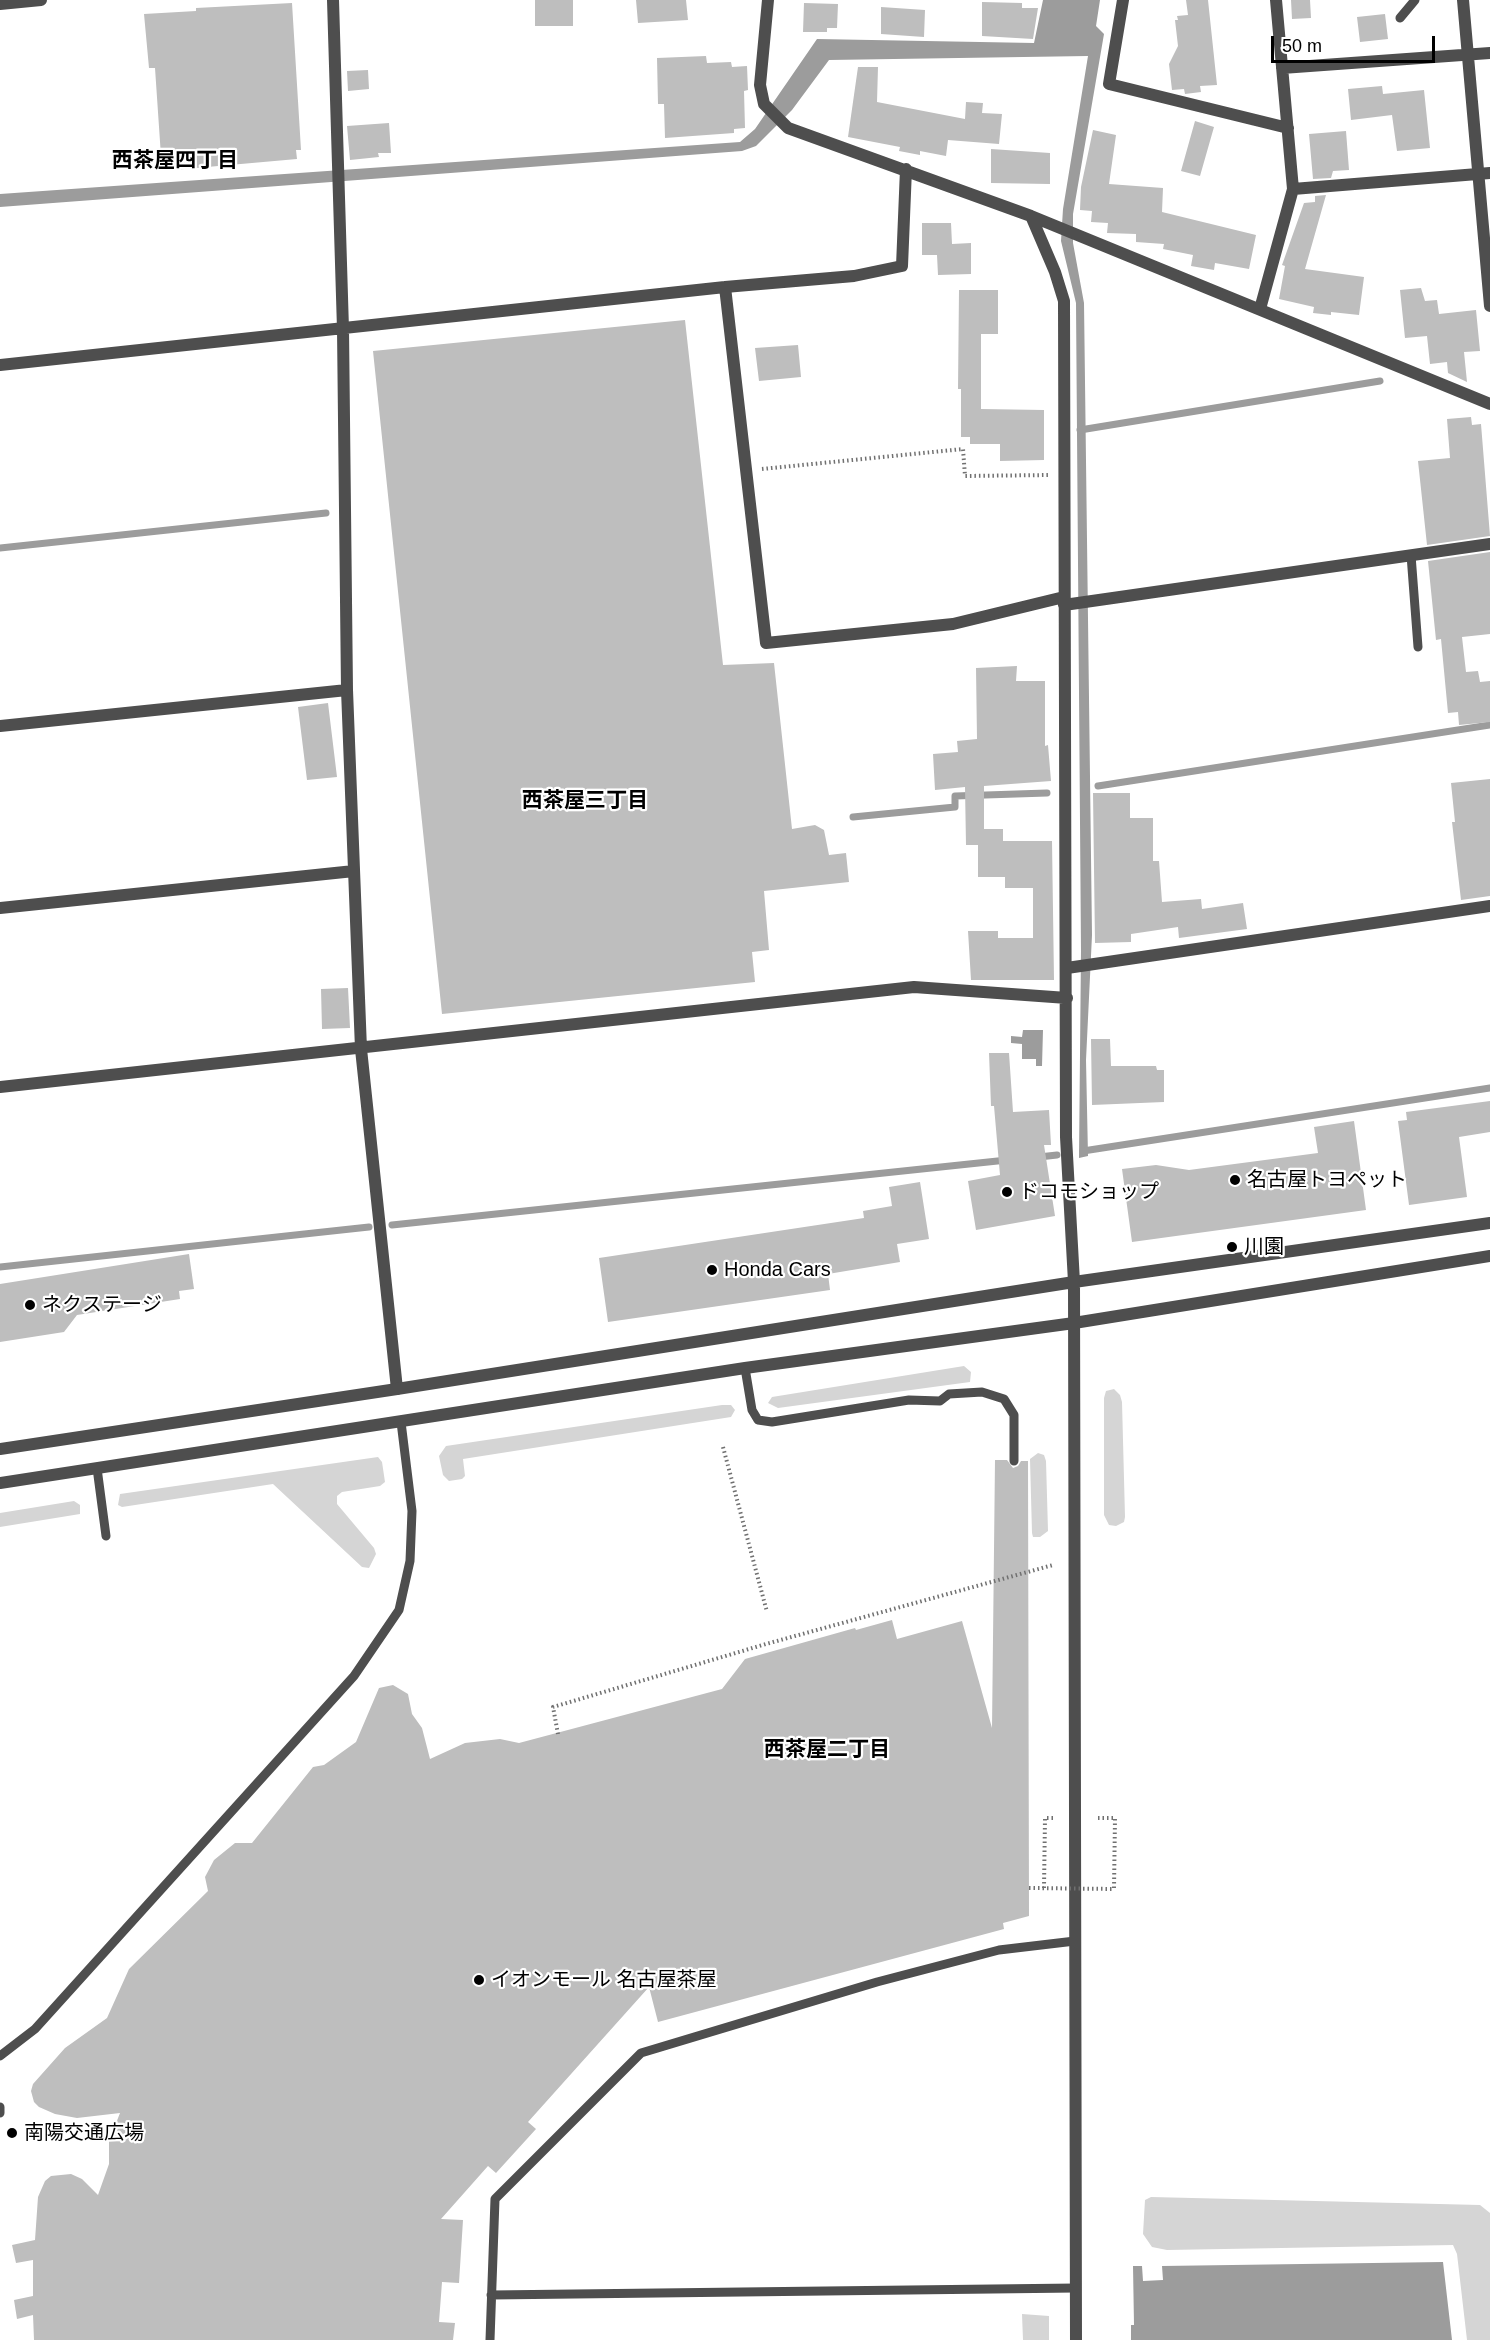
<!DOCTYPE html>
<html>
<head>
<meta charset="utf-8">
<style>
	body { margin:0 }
	#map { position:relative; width:1490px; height:2340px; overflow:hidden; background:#fff; font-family:Helvetica,sans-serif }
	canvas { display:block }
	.scale { position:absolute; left:1271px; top:36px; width:164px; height:27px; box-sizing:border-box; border:3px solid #000; border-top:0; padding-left:8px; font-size:18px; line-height:21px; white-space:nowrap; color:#000; -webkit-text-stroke:4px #fff; paint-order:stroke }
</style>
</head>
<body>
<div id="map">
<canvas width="1490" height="2340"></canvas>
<div class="scale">50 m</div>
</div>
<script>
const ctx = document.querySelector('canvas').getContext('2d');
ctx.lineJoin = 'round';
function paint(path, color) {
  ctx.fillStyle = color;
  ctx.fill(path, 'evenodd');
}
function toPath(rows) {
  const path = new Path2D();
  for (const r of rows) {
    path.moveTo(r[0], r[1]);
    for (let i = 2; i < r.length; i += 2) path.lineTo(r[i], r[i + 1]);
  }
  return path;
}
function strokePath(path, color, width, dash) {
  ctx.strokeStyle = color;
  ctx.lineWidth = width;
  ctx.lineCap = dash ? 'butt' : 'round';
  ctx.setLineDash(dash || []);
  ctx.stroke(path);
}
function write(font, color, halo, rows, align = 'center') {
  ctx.font = font + ' Helvetica,"Noto Sans JP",sans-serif';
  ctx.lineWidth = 4.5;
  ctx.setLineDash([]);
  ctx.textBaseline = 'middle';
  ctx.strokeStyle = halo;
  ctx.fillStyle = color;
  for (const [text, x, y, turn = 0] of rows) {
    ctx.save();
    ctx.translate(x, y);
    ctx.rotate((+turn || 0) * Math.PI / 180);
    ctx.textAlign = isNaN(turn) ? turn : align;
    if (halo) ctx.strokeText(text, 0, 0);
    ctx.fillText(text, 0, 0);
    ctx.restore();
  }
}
paint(toPath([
	[964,1366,971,1372,970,1382,778,1408,768,1403,772,1397],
	[1114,1389,1120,1395,1122,1402,1125,1517,1124,1522,1116,1526,1109,1525,1104,1515,1104,1398,1106,1391],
	[722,1405,731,1405,735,1410,731,1417,463,1459,465,1476,462,1479,449,1481,443,1475,439,1456,446,1446],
	[1038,1453,1044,1455,1046,1461,1048,1531,1040,1537,1033,1537,1032,1533,1030,1459],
	[378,1457,382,1462,385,1482,380,1486,342,1492,337,1496,337,1504,374,1548,376,1554,369,1568,362,1567,273,1484,122,1507,118,1505,120,1494],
	[74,1501,80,1505,80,1514,0,1527,0,1513],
	[1151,2197,1480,2205,1490,2213,1490,2340,1467,2340,1457,2254,1453,2245,1167,2250,1152,2247,1143,2234,1145,2200],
	[1022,2314,1049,2316,1049,2340,1023,2340]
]), '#d5d5d5');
paint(toPath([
	[1043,0,1100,0,1096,26,1104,34,1073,214,1073,243,1084,303,1092,935,1086,1060,1088,1156,1079,1158,1081,951,1076,303,1061,241,1063,209,1088,56,829,60,792,110,756,146,742,151,0,207,0,194,740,142,755,129,817,39,1034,43],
	[1023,1030,1043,1030,1042,1066,1036,1066,1036,1059,1022,1059,1022,1044,1011,1043,1011,1036,1022,1037],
	[1443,2262,1452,2340,1131,2340,1131,2325,1134,2325,1133,2266,1142,2266,1143,2281,1163,2280,1162,2266]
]), '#9c9c9c');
strokePath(toPath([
	[1080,430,1380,381],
	[0,548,326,513],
	[1098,786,1490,725],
	[853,817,955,807,955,796,1047,793],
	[1083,1151,1490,1088],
	[1039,1157,1057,1155],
	[392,1225,1007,1160],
	[0,1267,369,1227]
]), '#9c9c9c', 7);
paint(toPath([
	[535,0,573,0,573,26,535,26],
	[636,0,686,0,688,20,638,23],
	[1186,0,1208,0,1217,85,1200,86,1201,92,1185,94,1184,89,1172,90,1169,64,1178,46,1175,20,1178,20,1177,16,1188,15],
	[1291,0,1310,0,1311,18,1292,19],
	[982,2,1022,3,1022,8,1038,8,1033,39,982,36],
	[292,3,301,150,296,150,297,159,162,171,155,68,149,68,144,14,196,11,196,8],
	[804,3,838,4,837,28,827,28,827,32,803,32],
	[881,7,925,10,924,37,881,34],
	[1385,14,1388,39,1360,42,1357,17],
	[706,56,707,63,731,62,732,67,747,66,748,90,744,91,745,128,734,129,734,133,665,138,664,104,658,104,657,58],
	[858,67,878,67,877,102,965,119,966,102,983,103,982,113,1002,114,999,144,948,140,946,156,920,151,920,155,899,151,900,147,848,137],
	[368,70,369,89,348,91,347,71],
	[1382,86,1383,94,1424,90,1430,148,1397,151,1392,115,1351,120,1348,89],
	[1195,121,1214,127,1200,176,1181,171],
	[389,123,391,153,378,153,379,157,350,160,347,126],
	[1093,130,1116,135,1109,184,1163,188,1162,212,1256,235,1249,269,1215,263,1214,270,1191,266,1193,255,1163,249,1164,244,1136,242,1136,234,1107,233,1108,223,1091,222,1092,211,1080,210,1081,187],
	[1346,131,1349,170,1333,171,1331,178,1313,179,1309,134],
	[991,149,1050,153,1050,184,991,183],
	[1326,195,1305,269,1364,277,1359,315,1331,312,1331,315,1313,313,1314,307,1279,299,1285,266,1282,265,1304,203,1315,202,1315,196],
	[922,223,951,223,952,244,971,243,971,274,938,275,937,255,922,255],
	[1421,288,1425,301,1437,300,1439,314,1476,310,1480,351,1464,352,1467,382,1448,373,1447,362,1430,364,1427,336,1405,338,1400,290],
	[959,290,998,290,998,334,981,334,981,409,1044,410,1044,460,1000,461,1000,444,970,444,970,437,961,437,961,389,958,389],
	[685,320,723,665,774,663,792,829,815,825,824,830,829,855,846,853,849,882,764,891,769,950,752,952,755,982,442,1014,373,351],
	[798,345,801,377,759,381,755,348],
	[1471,417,1472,425,1481,424,1490,536,1427,545,1418,461,1450,458,1447,419],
	[1490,552,1490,634,1462,637,1466,672,1478,671,1480,682,1490,681,1490,722,1459,725,1458,712,1448,713,1441,639,1436,640,1428,561],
	[1017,666,1016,681,1045,681,1045,746,1048,745,1051,781,984,786,984,829,1003,829,1003,841,1052,841,1054,980,971,980,968,931,998,931,998,938,1033,938,1033,888,1005,888,1005,877,978,877,978,845,966,845,965,787,935,790,933,754,958,752,957,741,977,739,976,668],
	[328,703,337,777,307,780,298,707],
	[1490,779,1490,896,1461,900,1452,822,1455,822,1451,783],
	[1093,793,1130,793,1130,818,1153,818,1153,861,1159,861,1162,902,1201,899,1202,909,1243,903,1247,929,1179,938,1178,927,1131,934,1131,942,1095,943],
	[348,988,350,1028,322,1029,321,989],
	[1091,1039,1110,1039,1111,1066,1156,1066,1157,1070,1164,1070,1164,1102,1092,1105],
	[989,1053,1009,1053,1013,1112,1049,1110,1051,1145,1044,1145,1055,1216,976,1230,968,1181,1000,1175,994,1106,991,1106],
	[1490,1101,1490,1132,1459,1137,1467,1197,1409,1205,1398,1121,1407,1120,1406,1112],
	[1354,1121,1366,1210,1132,1242,1122,1169,1156,1165,1189,1170,1318,1153,1314,1127],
	[920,1182,929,1239,897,1244,900,1262,828,1274,830,1290,608,1322,599,1258,864,1218,863,1211,892,1206,889,1187],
	[189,1254,194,1289,179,1291,180,1299,77,1315,64,1332,0,1342,0,1284],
	[995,1460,1007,1460,1013,1468,1018,1466,1021,1461,1028,1461,1029,1916,1003,1923,1004,1929,658,2022,649,1987,528,2122,536,2129,496,2173,488,2166,441,2219,463,2220,459,2283,442,2282,439,2322,455,2323,453,2340,34,2340,33,2315,17,2319,14,2300,33,2296,33,2260,16,2263,12,2245,35,2240,38,2197,45,2181,51,2176,71,2174,82,2179,98,2195,109,2164,109,2141,120,2113,77,2118,55,2114,39,2107,34,2102,31,2091,33,2084,65,2048,107,2018,129,1969,208,1891,205,1877,214,1860,235,1843,252,1843,313,1767,324,1765,356,1742,379,1688,393,1685,408,1694,412,1714,422,1728,430,1759,465,1743,500,1739,519,1743,722,1689,745,1659,855,1628,856,1630,892,1620,897,1639,962,1621,992,1728]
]), '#bebebe');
strokePath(toPath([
	[762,469,963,449,965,476,1050,475],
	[723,1447,767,1612],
	[558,1734,553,1707,766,1644,1053,1565],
	[1098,1818,1115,1818,1114,1889],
	[1044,1888,1045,1818,1054,1818]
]), '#707070', 4, [1.5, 3]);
strokePath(toPath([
	[1400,18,1415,0],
	[1411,555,1418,647],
	[745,1368,752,1410,758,1420,772,1422,909,1400,940,1401,949,1394,982,1392,1004,1399,1014,1415,1014,1461],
	[97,1468,106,1536],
	[0,2056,35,2029,354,1676,399,1610,410,1561,412,1511,401,1422],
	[0,2107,0,2113],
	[491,2295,1076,2288],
	[490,2340,495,2199,641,2053,877,1982,999,1950,1075,1941]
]), '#4e4e4e', 9);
strokePath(toPath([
	[333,0,343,329,347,690,361,1049,397,1389],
	[768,0,760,85,764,104,788,128,1031,216,1490,404],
	[1123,0,1109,84,1288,128],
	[1463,0,1490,306],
	[0,4,41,0],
	[1282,68,1490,53],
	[1293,189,1490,173],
	[1031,216,1055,272,1064,301,1066,1137,1074,1282],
	[725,287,766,643,953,624,1064,597],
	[1260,309,1293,189,1276,0],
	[0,365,725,287,854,276,902,266,906,169],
	[1064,605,1490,544],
	[0,726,347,690],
	[0,908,354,871],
	[1067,968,1490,906],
	[0,1087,914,987,1067,998]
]), '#4e4e4e', 12);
strokePath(toPath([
	[1074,1282,1076,2340],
	[0,1449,397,1389,1074,1282,1490,1223],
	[0,1483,745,1368,1074,1323,1490,1256]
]), '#4e4e4e', 12);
strokePath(toPath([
	[1029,1888,1114,1889]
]), '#707070', 4, [1.5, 3]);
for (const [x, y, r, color] of [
	[1235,1180,6,"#000"],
	[1007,1192,6,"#000"],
	[1232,1247,6,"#000"],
	[712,1270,6,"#000"],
	[30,1305,6,"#000"],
	[479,1980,6,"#000"],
	[12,2133,6,"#000"]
]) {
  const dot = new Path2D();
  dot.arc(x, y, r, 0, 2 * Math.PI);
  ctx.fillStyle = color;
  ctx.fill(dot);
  strokePath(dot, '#fff', 2);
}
write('20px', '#000', '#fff', [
	["名古屋トヨペット",1247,1180],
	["ドコモショップ",1019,1192],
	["川園",1244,1247],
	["Honda Cars",724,1270],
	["ネクステージ",42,1305],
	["イオンモール 名古屋茶屋",491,1980],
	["南陽交通広場",24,2133]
], 'left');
write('bold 21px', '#000', '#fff', [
	["西茶屋四丁目",175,161],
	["西茶屋三丁目",585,801],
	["西茶屋二丁目",827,1750]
]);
</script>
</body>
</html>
